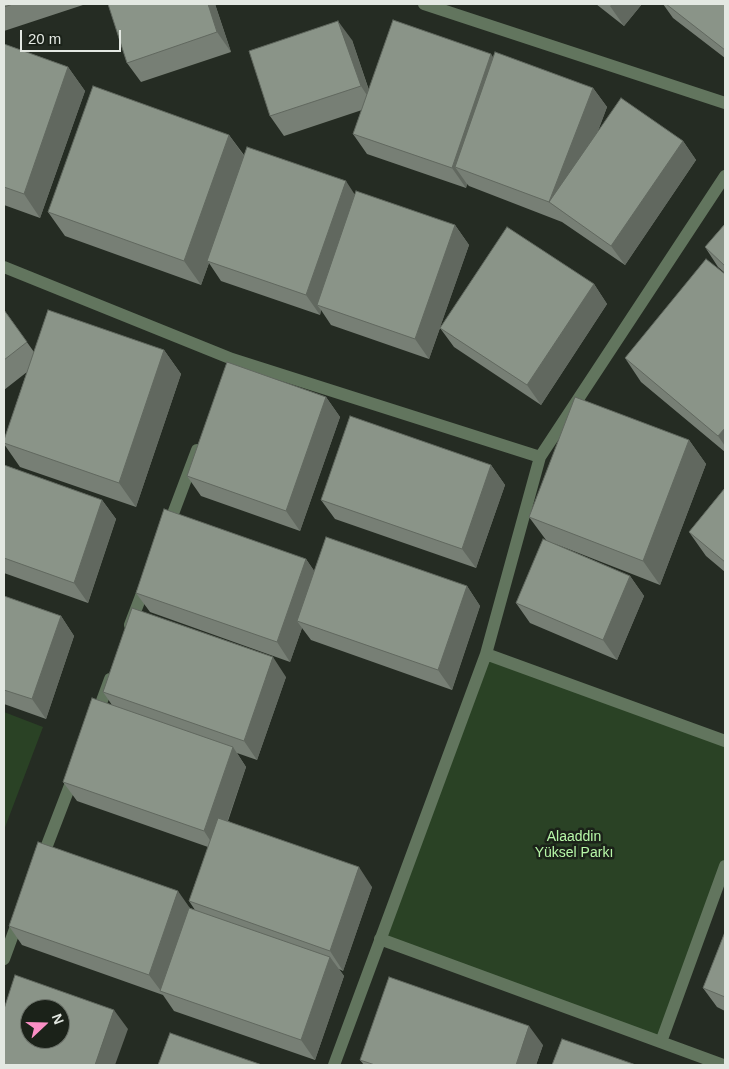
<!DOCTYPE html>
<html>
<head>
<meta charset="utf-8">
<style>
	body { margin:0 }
	#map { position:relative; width:729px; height:1069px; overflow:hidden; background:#252c23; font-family:Arial,sans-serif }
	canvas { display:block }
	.frame { position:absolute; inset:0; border:5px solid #e3e8e2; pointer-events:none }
	.north { position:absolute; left:20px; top:999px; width:50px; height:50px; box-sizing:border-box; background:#1b2219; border:1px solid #6b7169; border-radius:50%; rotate:69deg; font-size:14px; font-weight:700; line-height:20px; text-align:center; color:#e3e8e2 }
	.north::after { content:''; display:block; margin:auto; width:18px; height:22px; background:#fb8fc5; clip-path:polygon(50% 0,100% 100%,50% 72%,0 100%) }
	.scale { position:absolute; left:20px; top:30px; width:101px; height:22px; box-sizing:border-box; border:2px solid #e3e8e2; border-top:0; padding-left:6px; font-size:15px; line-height:18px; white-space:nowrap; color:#e3e8e2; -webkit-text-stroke:4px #1b2219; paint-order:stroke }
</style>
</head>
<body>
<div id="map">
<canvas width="729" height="1069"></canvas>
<div class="frame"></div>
<div class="north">N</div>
<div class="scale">20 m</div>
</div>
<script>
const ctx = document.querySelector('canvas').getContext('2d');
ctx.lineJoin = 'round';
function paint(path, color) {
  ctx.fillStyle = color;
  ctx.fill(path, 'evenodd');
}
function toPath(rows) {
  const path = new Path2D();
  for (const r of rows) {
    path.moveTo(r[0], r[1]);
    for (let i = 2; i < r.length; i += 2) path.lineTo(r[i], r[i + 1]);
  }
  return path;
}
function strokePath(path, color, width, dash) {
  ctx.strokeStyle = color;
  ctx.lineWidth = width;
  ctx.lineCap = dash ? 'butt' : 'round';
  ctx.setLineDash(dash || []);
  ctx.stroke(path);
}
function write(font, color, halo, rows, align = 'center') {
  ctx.font = font + ' Arial,sans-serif';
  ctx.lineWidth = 5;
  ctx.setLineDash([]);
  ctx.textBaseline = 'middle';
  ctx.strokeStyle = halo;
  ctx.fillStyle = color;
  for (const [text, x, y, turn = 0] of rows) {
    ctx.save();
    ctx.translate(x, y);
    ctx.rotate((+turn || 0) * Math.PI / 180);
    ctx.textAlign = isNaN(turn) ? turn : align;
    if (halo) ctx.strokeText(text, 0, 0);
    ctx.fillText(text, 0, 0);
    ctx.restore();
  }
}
paint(toPath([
	[486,654,725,741,725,866,661,1042,380,939],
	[4,712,43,727,4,830]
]), '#2a4225');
strokePath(toPath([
	[424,4,725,103],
	[4,267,232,359,540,457],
	[168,527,197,450],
	[130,625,146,583],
	[486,654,725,741],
	[96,717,110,679],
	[41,861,74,775],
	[380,939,723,1065],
	[4,959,19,918],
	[661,1042,725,866],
	[334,1065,486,654,540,457,725,176]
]), '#62755e', 12);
paint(toPath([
	[4,4,86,4,4,31],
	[215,4,231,52,141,82,127,63],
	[596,4,642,4,624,26],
	[663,4,725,4,725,58,673,18],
	[352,40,369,90,493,57,593,88,607,107,598,131,683,141,696,160,625,265,562,222,469,186,467,184,466,188,367,154,353,134,362,110,284,136,270,116],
	[4,44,68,67,85,91,40,218,4,205],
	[229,135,244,155,355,195,455,225,469,245,440,327,594,284,607,304,541,405,454,347,440,328,429,359,331,325,321,310,320,315,221,281,209,263,201,285,65,236,48,212],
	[725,224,725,273,718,267,705,247],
	[725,274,725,452,641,382,625,358],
	[4,310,34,352,164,350,181,374,136,507,20,467,4,444,4,440,27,372,4,390],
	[326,397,340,417,300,531,201,496,187,476],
	[689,440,706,464,660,585,553,543,630,576,644,596,617,660,530,623,516,603,546,540,529,517],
	[4,465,102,500,116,519,88,603,4,573],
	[491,465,505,485,476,568,335,519,321,500],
	[725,488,725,572,706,556,689,532],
	[306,559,314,571,467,586,480,606,452,690,311,640,302,628,290,662,150,612,136,593],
	[4,596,61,616,74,636,46,719,4,704],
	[286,677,257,760,237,753,246,767,228,821,372,887,343,971,339,969,344,976,315,1060,174,1011,163,995,22,945,9,926,190,908,195,910,189,901,208,847,77,801,63,782,112,705,103,692],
	[725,932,725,1011,717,1007,703,988],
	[543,1045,536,1065,364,1065,360,1060]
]), '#777f75');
paint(toPath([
	[208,4,215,4,231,52,217,32],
	[612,4,642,4,624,26,610,6],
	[338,21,352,40,374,106,361,86],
	[491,54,505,74,455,167,467,184,466,188,452,168],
	[68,67,85,91,40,218,24,194],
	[593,88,607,107,566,214,549,202],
	[229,135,246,159,207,261,209,263,201,285,184,261],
	[683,141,696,160,625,265,611,246],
	[346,181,359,201,317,305,321,310,320,315,306,295],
	[455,225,469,245,429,359,415,339],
	[594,284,607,304,541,405,527,385],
	[164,350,181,374,136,507,119,483],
	[326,397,340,417,300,531,286,511],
	[725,428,725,446,718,436],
	[689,440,706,464,660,585,643,561],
	[491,465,505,485,476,568,462,549],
	[102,500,116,519,88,603,74,583],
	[306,559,320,579,297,621,302,628,290,662,277,642],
	[630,576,644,596,617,660,603,640],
	[467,586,480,606,452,690,438,670],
	[61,616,74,636,46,719,32,699],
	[273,657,286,677,257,760,244,741],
	[233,747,246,767,217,851,204,831],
	[359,867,372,887,343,971,330,951],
	[178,891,192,911,161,991,149,975],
	[330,957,344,976,315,1060,301,1040],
	[114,1010,128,1029,115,1065,95,1065],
	[529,1026,543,1045,536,1065,516,1065]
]), '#61685f');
const building = toPath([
	[4,4,13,4,4,7,4,4],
	[108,4,208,4,217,32,127,63,108,4],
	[666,4,725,4,725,50,666,4],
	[393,20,491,54,452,168,353,134,393,20],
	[338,21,361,86,270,116,249,51,338,21],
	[4,44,68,67,24,194,4,187,4,44],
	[495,52,593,88,549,202,455,167,495,52],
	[93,86,229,135,184,261,48,212,93,86],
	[621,98,683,141,611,246,549,202,621,98],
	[247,147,346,181,306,295,207,261,247,147],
	[356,191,455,225,415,339,317,305,356,191],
	[725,224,725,266,705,247,725,224],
	[507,227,594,284,527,385,440,328,507,227],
	[706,259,725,274,725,428,718,436,625,358,706,259],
	[4,310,27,342,4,360,4,310],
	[48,310,164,350,119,483,4,443,4,440,48,310],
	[227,362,326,397,286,511,187,476,227,362],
	[575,397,689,440,643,561,529,517,575,397],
	[350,416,491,465,462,549,321,500,350,416],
	[4,465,102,500,74,583,4,558,4,465],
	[725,488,725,562,689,532,725,488],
	[164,509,306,559,277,642,136,593,164,509],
	[326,537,467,586,438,670,297,621,326,537],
	[543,539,630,576,603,640,516,603,543,539],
	[4,596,61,616,32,699,4,690,4,596],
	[132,608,273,657,244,741,103,692,132,608],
	[92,698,233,747,204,831,63,782,92,698],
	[218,818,359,867,330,951,189,901,218,818],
	[38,842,178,891,149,975,9,926,38,842],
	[189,908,330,957,301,1040,160,991,189,908],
	[725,932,725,997,703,988,725,932],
	[15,975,114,1010,95,1065,4,1065,4,1009,15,975],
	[30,1009,60,1009,60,1039,30,1039,30,1009],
	[389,977,529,1026,516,1065,375,1065,360,1060,389,977],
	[170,1033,262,1065,158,1065,170,1033],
	[562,1039,636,1065,552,1065,562,1039]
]);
paint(building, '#8a9488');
strokePath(building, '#61685f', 1);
write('14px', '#b7f7a8', '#1b2219', [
	["Alaaddin",574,837],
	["Yüksel Parkı",574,853]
]);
</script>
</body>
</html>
